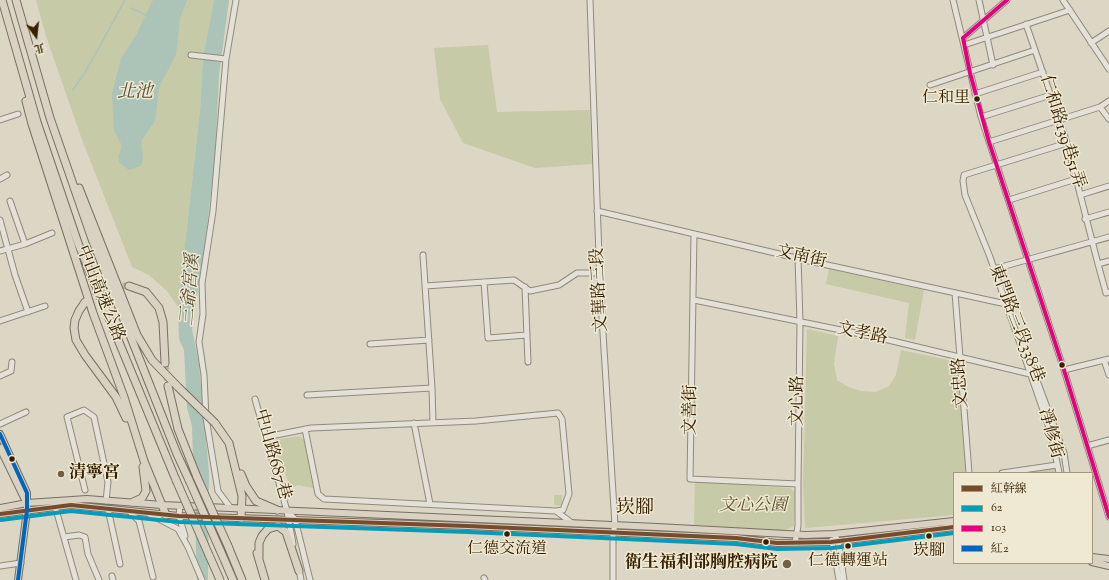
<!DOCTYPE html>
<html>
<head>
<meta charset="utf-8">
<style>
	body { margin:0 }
	#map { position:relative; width:1109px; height:580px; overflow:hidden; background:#dcd6c4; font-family:"Sorts Mill Goudy","Noto Serif TC",serif }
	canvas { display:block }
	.legend { position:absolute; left:953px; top:472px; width:140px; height:92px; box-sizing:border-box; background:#efe8d2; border:1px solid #a5987e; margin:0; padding:5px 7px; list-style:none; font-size:12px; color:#372000 }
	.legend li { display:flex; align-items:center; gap:8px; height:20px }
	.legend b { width:20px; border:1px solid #a5987e }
	.north { position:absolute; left:16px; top:16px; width:40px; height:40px; -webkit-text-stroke:3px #efe8d2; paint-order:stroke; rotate:165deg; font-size:11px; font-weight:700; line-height:16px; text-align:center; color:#372000 }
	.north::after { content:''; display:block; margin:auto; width:14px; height:18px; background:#372000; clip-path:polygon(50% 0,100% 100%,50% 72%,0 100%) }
</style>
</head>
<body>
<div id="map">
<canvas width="1109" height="580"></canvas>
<ul class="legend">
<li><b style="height:5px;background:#7a4b2a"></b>紅幹線</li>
<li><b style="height:5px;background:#069bb9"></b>62</li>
<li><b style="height:5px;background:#e5007d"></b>103</li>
<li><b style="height:5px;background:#0065bd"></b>紅2</li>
</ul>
<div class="north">北</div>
</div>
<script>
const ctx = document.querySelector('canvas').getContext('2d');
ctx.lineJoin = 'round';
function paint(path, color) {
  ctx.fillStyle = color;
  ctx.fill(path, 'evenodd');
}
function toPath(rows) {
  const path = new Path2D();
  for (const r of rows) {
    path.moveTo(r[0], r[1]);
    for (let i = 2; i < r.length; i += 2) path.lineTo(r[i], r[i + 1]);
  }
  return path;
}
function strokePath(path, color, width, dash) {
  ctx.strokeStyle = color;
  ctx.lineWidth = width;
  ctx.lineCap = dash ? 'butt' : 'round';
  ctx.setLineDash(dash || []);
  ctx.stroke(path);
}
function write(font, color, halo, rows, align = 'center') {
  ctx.font = font + ' "Sorts Mill Goudy","Noto Serif TC",serif';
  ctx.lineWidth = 3;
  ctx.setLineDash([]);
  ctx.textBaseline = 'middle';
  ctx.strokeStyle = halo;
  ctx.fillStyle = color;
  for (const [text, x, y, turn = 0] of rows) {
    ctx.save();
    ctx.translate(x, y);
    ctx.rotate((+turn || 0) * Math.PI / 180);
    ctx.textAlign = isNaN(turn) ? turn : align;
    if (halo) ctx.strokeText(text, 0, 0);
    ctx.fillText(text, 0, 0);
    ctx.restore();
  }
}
paint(toPath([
	[36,0,214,0,203,57,200,110,178,307,167,291,149,275,132,267,81,137,46,36],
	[488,45,497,112,590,110,592,164,535,168,463,143,440,99,434,48],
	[829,269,924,290,915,340,905,338,909,303,826,284],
	[807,329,838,336,834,364,837,380,848,387,861,391,876,392,889,386,896,375,901,350,957,362,966,473,954,473,954,515,805,528,803,485],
	[299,436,304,440,313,488,298,485,291,488,273,444,275,440],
	[1055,468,1056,473,1021,473],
	[695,481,790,488,795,492,794,526,783,531,694,525],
	[554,495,562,495,562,506,554,505]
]), '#c6caa7');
paint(toPath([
	[153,0,187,0,180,18,176,55,159,87,155,121,141,141,143,158,141,166,129,170,120,163,118,157,122,146,114,130,112,93,121,59,136,35],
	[214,0,229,0,219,75,215,158,206,236,192,329,199,365,209,472,208,580,197,580,192,426,187,408,184,350,179,339,178,307,200,110,203,57]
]), '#acc3b7');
strokePath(toPath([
	[131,8,146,15],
	[73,90,86,71,125,0]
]), '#acc3b7', 1.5);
strokePath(toPath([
	[85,302,104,289,115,286,129,286],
	[165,363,168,386]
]), '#bbb29d', 7, [7, 3.5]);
const minor = toPath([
	[590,0,600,285,615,525,613,533,613,580],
	[953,0,981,117,1064,370,1109,517],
	[979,0,993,65],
	[1063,0,1109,69],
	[1026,24,1067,143,1098,264,1106,293,1109,292],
	[963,38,1007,0],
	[1091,43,1109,31],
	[964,45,1070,10],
	[191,55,226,59],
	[930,85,1035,50],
	[975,94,1043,72],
	[1100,107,1109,119],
	[981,117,1051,95],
	[0,120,18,114],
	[989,142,1100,107,1109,101],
	[0,179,7,175],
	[1080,195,1109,186],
	[1009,200,1076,179],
	[10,201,25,244],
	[597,211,809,261,1006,304],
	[1085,219,1109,212],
	[0,220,15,275,28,312],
	[694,234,690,479,798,484],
	[0,251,25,244,52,233],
	[423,255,432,388,433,423],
	[1098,264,1109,261],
	[994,269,1109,237],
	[484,282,488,338,527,335],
	[425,286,514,280,530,291,559,285,577,273,600,273],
	[525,287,528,362],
	[955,293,969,473],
	[694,300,880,338,1030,374],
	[0,321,45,306],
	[1020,335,1064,453,1067,473],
	[370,344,429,340],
	[1104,360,1109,375],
	[1064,370,1109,359],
	[0,376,11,371,12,362],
	[307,395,432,388],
	[255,399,287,511,293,544],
	[414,423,430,504],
	[0,424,26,412],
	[305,429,318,494,324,499,556,511,572,523],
	[266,437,311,428,476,421,558,413,562,419,569,494,563,510,556,511],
	[1087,446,1109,440],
	[1002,473,1057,465],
	[1059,473,1052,437,1044,413,990,257,965,195,963,181,964,175,1067,143],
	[85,490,67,417,84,410,94,417,108,482,106,501],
	[55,506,76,580],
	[180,506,179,516,185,536],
	[230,507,218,491,206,418,204,375,199,342,203,314,202,283,213,211,226,59,236,0],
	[108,509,120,564],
	[287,511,295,519,310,580],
	[130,512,139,521,153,577],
	[149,514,178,529,188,547,202,580],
	[834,534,838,541,844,580],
	[64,537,79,535,85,537,88,554,99,580],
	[832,540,839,580],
	[795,543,798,526,798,484,800,322,798,258],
	[0,566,21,563],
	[299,569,301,580],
	[112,576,113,580],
	[484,578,485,580]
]);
const major = toPath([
	[0,434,27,493,27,510,18,580],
	[0,448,26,502],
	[0,508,27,503,87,499,162,505,657,527,805,535,834,534,954,521],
	[0,514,71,505,179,516,468,526,736,538,777,543,831,542,954,527],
	[1092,557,1109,559],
	[1092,562,1109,566]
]);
const highway = toPath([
	[2,0,37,122,78,243,176,480],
	[16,0,50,118,92,239,177,454,189,480],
	[26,101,32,124,93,313,124,397,144,461,166,515],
	[79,188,137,335,152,360,178,387],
	[129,286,146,292,159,308,163,322,165,363],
	[85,302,79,311,75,320,74,328,76,340,85,355,116,397,126,418],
	[168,386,178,429,197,477],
	[215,423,229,443,242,496,241,518],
	[241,474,246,486,256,501,277,510],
	[133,502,142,498,146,491,143,467],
	[228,546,242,580],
	[220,550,233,580],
	[257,553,265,580],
	[209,555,220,580],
	[259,557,259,543,262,536,268,529,278,526,286,532,299,571]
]);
strokePath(minor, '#908a7b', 7);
strokePath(major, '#777062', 8);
strokePath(highway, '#777062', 9);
strokePath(minor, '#e4e1d8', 5);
strokePath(major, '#d9d2c3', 6);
strokePath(highway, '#d9d2c3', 7);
const highwayBridge = toPath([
	[178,387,215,423],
	[197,477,228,546],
	[176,480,209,555],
	[189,480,220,550]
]);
strokePath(highwayBridge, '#777062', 9, []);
strokePath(highwayBridge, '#d9d2c3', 7);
strokePath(toPath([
	[0,514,71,505,179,516,468,526,736,538,777,543,831,542,954,527]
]), '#7a4b2a', 4);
strokePath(toPath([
	[1,520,71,511,179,522,468,532,736,544,777,549,832,548,954,533]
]), '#069bb9', 4);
strokePath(toPath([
	[963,38,970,73,989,142,1064,370,1109,517],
	[963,38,1007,0]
]), '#e5007d', 4);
strokePath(toPath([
	[0,434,27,493,27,510,18,580]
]), '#0065bd', 4);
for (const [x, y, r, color] of [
	[977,99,3.5,"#372000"],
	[1062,365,3.5,"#372000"],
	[12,459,3.5,"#372000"],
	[61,474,4,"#716045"],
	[507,534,3.5,"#372000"],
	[929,536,3.5,"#372000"],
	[766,542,3.5,"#372000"],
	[848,546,3.5,"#372000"],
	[787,564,5,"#716045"]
]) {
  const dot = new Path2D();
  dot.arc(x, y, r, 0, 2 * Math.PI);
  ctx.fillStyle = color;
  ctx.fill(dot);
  strokePath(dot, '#efe8d2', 1.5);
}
write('16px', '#372000', '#efe8d2', [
	["仁和里",970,99,"right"],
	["仁德交流道",507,550],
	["崁腳",929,552],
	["仁德轉運站",848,562]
]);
write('17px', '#372000', '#efe8d2', [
	["仁和路139巷51弄",1061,132,73],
	["文南街",801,258,13],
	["文華路三段",601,290,-93],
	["中山高速公路",99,294,68],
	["東門路三段338巷",1015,324,69],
	["文孝路",862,335,12],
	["文忠路",962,383,-94],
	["文心路",799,401,-89],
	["文善街",692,410,-89],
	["淨修街",1049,434,75],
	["中山路687巷",271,455,74]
]);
write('bold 17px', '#372000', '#efe8d2', [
	["清寧宮",69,474],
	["衛生福利部胸腔病院",778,564,"right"]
], 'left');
write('italic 17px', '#5c502b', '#efe8d2', [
	["文心公園",753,507]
]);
write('italic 18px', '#544e35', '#efe8d2', [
	["北池",135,94],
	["三爺宮溪",192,290,-85]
]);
write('19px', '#372000', '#efe8d2', [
	["崁腳",635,510]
]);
</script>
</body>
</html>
